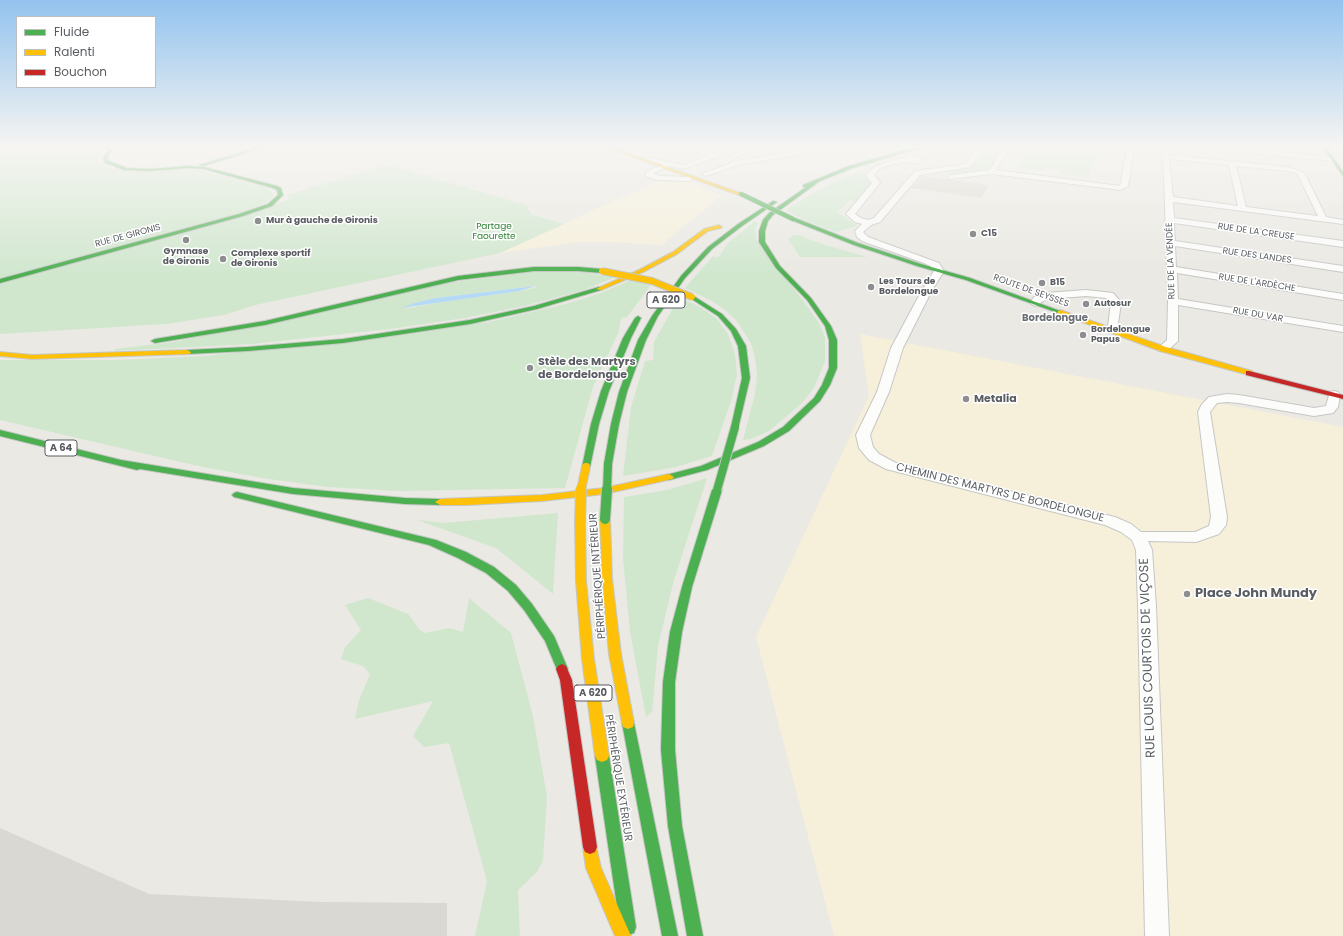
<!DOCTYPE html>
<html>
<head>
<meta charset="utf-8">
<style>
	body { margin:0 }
	#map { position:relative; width:1343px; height:936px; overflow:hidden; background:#eae9e3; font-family:Poppins,sans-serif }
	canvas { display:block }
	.legend { position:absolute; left:16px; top:16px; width:140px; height:72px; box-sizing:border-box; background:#fff; border:1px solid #bdbec0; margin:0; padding:5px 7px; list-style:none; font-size:12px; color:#595d62 }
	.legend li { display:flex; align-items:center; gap:8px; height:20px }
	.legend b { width:20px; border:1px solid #bdbec0 }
</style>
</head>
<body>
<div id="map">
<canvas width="1343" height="936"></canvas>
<ul class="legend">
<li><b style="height:5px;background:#4caf50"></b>Fluide</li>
<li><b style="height:5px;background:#ffc107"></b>Ralenti</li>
<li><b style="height:5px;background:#c62828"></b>Bouchon</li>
</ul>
</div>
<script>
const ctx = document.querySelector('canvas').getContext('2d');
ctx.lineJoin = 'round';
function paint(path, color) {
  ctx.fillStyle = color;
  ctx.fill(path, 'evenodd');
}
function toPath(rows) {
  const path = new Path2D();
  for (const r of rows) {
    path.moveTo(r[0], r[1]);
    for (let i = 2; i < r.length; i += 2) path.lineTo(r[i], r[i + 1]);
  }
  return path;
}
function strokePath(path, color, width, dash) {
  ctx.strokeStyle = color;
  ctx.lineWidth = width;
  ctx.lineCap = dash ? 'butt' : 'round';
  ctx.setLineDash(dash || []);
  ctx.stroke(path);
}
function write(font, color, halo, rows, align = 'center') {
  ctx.font = font + ' Poppins,sans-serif';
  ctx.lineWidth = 3;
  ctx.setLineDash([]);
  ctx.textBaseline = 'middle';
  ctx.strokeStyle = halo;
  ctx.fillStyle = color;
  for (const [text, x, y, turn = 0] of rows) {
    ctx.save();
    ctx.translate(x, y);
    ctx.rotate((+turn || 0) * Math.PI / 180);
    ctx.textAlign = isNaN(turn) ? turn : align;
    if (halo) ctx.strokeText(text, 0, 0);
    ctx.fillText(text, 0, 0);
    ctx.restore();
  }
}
paint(toPath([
	[658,181,687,181,721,196,661,245,610,242,578,242,500,253],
	[860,334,1343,427,1343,936,834,936,756,637,869,396]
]), '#f6f0da');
paint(toPath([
	[0,828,149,894,321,902,447,903,447,936,0,936]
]), '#d9d8d3');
paint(toPath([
	[139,145,189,145,151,155,126,148],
	[922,176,989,185,981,198,911,188]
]), '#dbd9d1');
paint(toPath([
	[0,145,93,145,90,149,101,150,103,152,98,159,98,163,114,169,123,171,180,169,200,170,267,188,272,192,273,196,269,201,256,207,241,213,0,278],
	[1042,145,1057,145,1058,147,1068,151,1103,152,1102,156,1095,157,1088,177,1060,174,1061,170,1045,167,1043,171,1018,168,1029,147],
	[987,146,1002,148,988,171,951,175,942,170,972,166],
	[382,166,393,166,529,206,528,209,533,215,564,224,500,253,255,305,224,315,166,324,0,334,0,283,270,207,289,199,287,195],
	[868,169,860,173,868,174,867,178,872,184,856,201,849,201,837,212,858,226,836,232,804,220,786,210,816,191,846,177],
	[755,221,758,223,755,229,756,238,810,310,819,323,825,337,825,361,814,388,802,403,769,431,751,439,743,440,755,394,757,375,755,358,751,343,736,320,725,310,714,302,685,288,713,256,718,258,727,244],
	[793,235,799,235,816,242,867,257,800,257,788,239],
	[536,271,581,272,616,277,584,290,524,306,465,318,390,329,252,344,115,351,115,349,174,342,434,285],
	[536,286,535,288,519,291,454,300,403,309,436,298],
	[631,280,651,285,627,317,621,318,619,331,593,387,565,488,398,491,327,487,262,478,198,466,0,420,0,360,116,360,206,356,489,322,566,304,601,293],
	[679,297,700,307,717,319,728,334,735,354,737,374,732,398,712,456,676,467,623,476,631,407,645,361,653,360,654,342],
	[707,478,674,580,658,646,652,712,646,717,630,632,623,558,624,497,667,490],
	[558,513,553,594,496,548,417,520,444,523],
	[368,598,408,614,420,630,425,633,449,628,463,632,469,598,511,633,533,716,547,797,543,860,537,872,518,890,520,936,475,936,487,881,449,743,424,747,413,736,433,701,355,719,359,700,370,674,363,666,341,659,345,647,361,630,345,605]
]), '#d0e7ce');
paint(toPath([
	[536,286,519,291,401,308,415,303,436,298]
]), '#b5daf7');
const street = toPath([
	[678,145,688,145,713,153,735,145,744,145,719,156,719,158,713,158,684,169,670,166,653,173,659,176,688,177,691,177,691,181,657,180,646,176,645,174,649,170,664,165,646,159,646,157,683,165,707,156,678,145],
	[753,145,762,145,734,158,729,157,753,145],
	[829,145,844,145,841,147,737,165,706,176,702,174,736,161,829,145],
	[980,145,999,145,1009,148,996,170,1120,186,1127,150,1102,147,1099,145,1134,145,1128,186,1121,190,992,174,949,179,948,177,952,175,990,170,1002,149,985,147,970,167,920,175,880,222,871,225,863,232,868,237,939,263,944,271,931,292,903,348,889,392,870,435,873,447,879,454,896,463,1115,517,1131,524,1141,532,1195,532,1209,526,1211,517,1198,412,1202,404,1209,397,1227,394,1239,395,1314,408,1326,406,1330,392,1334,391,1338,392,1340,395,1338,407,1333,413,1314,416,1239,403,1227,402,1217,403,1210,412,1227,517,1226,525,1219,534,1196,542,1148,541,1152,550,1156,606,1169,936,1145,936,1138,606,1136,550,1132,540,1121,532,1105,525,886,469,869,460,859,448,856,435,877,392,891,348,921,292,934,271,932,267,924,263,862,241,857,237,855,231,862,224,855,222,846,214,872,183,866,175,876,166,911,155,924,160,917,164,904,162,895,164,880,168,874,175,880,182,879,184,855,214,861,218,868,220,874,218,915,171,966,164,980,145],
	[1163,145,1169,145,1169,155,1287,167,1300,171,1305,174,1326,217,1343,220,1343,224,1173,202,1174,218,1343,241,1343,247,1174,223,1175,241,1343,266,1343,272,1175,246,1176,267,1343,294,1343,300,1177,273,1178,299,1343,326,1343,332,1178,305,1178,341,1167,351,1159,351,1157,349,1167,340,1168,301,1164,175,1162,151,1163,145],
	[1169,159,1229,165,1238,206,1173,197,1169,159],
	[1236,166,1287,171,1296,173,1298,175,1318,216,1246,207,1236,166],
	[1181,145,1206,145,1333,157,1336,159,1333,161,1184,147,1181,145],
	[1086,290,1113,293,1120,301,1121,303,1117,330,1110,333,1105,330,1108,327,1111,303,1106,298,1086,296,1047,299,1035,306,1030,303,1034,297,1045,293,1086,290]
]);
const fast = toPath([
	[266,145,273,145,203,166,199,165,266,145],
	[929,145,937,145,903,153,853,168,820,181,773,215,768,221,765,231,765,242,780,266,811,298,831,326,837,340,837,368,830,385,820,401,789,431,764,446,707,470,669,480,666,479,664,477,666,475,701,466,758,442,783,427,814,398,822,385,829,368,829,340,825,326,807,300,776,268,759,242,759,231,763,220,769,213,806,187,803,187,803,185,849,166,901,151,929,145],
	[1321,145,1325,145,1343,172,1343,176,1321,145],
	[107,146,112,151,107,158,109,161,127,168,150,169,188,166,204,167,277,186,281,188,283,195,272,206,243,216,0,283,0,279,239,214,268,204,278,195,277,190,273,188,204,169,189,168,150,171,124,170,105,163,103,158,108,151,105,147,107,146],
	[773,201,777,202,742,226,712,249,685,278,658,316,646,340,627,392,619,424,612,464,611,466,605,466,604,464,611,424,619,392,638,340,652,316,681,276,708,247,738,224,773,201],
	[791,218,795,218,858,243,921,264,970,278,1063,312,1062,313,1058,313,966,280,917,266,854,245,791,220,791,218],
	[534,267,578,267,602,269,605,271,602,273,578,271,534,271,458,280,265,325,155,343,151,341,155,339,265,321,458,276,534,267],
	[599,287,601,288,601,290,537,309,470,324,343,343,248,351,187,354,183,352,187,350,248,347,343,339,470,320,534,306,599,287],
	[692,295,722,314,736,329,746,346,750,378,738,429,732,429,731,427,742,378,738,346,731,331,718,316,690,298,689,297,692,295],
	[638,316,641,318,631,338,609,391,599,424,590,467,586,470,583,469,582,467,591,424,601,391,623,338,635,318,638,316],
	[0,430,121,460,293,488,405,498,440,499,445,502,440,505,405,504,293,494,140,469,137,470,0,436,0,430],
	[717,487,722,490,692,587,682,632,675,682,675,750,682,826,703,936,687,936,668,826,661,750,663,682,670,632,682,587,712,490,717,487],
	[237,492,436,540,466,552,494,567,516,585,532,604,554,636,568,669,566,672,562,674,558,672,545,641,524,610,508,591,486,573,458,558,429,545,234,497,232,495,234,493,237,492],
	[628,717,633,719,634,723,678,936,662,936,622,723,623,719,628,717],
	[602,750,607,752,609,756,636,927,634,933,628,935,622,933,620,927,595,756,597,752,602,750]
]);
const slow = toPath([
	[599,145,605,145,743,194,739,195,599,145],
	[719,225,722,227,721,228,708,231,677,254,643,272,601,290,596,289,639,270,673,252,704,229,719,225],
	[1060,310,1166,347,1252,371,1253,373,1249,375,1160,351,1058,313,1057,312,1060,310],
	[187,350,191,352,190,354,32,359,0,356,0,352,32,355,187,350],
	[669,474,674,477,672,479,604,494,542,501,467,505,440,505,435,502,440,499,542,495,604,488,669,474],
	[605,516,610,519,612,579,621,654,634,723,633,727,628,729,623,727,622,723,609,654,602,579,600,519,605,516],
	[580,519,585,522,586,581,594,659,609,756,607,760,602,762,597,760,595,756,582,659,576,581,575,522,580,519],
	[590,840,595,842,601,868,631,936,615,936,586,868,583,847,585,842,590,840]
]);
const jam = toPath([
	[1246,371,1249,371,1343,395,1343,399,1246,375,1246,371],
	[562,664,566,666,572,680,597,847,595,852,590,854,585,852,583,847,560,680,556,669,558,666,562,664]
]);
strokePath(street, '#c6c7c5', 2);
strokePath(fast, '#c6c7c5', 2);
strokePath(slow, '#c6c7c5', 2);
strokePath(jam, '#c6c7c5', 2);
paint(street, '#fcfcfb');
paint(fast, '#4caf50');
paint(slow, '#ffc107');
paint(jam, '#c62828');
const fastBridgeFar2 = toPath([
	[741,194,793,219]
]);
const fastBridgeFar1 = toPath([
	[607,490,608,464],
	[717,490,735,427]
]);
const fastBridge = toPath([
	[605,519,607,489]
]);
const slowBridgeFar2 = toPath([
	[602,271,652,281,692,297]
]);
const slowBridgeFar1 = toPath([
	[581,490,586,467]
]);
const slowBridge = toPath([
	[580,522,581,489]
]);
strokePath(fastBridgeFar2, '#c6c7c5', 5.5, []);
strokePath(fastBridgeFar1, '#c6c7c5', 10, []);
strokePath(fastBridge, '#c6c7c5', 12, []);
strokePath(slowBridgeFar2, '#c6c7c5', 8, []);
strokePath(slowBridgeFar1, '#c6c7c5', 10, []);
strokePath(slowBridge, '#c6c7c5', 12, []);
strokePath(fastBridgeFar2, '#4caf50', 4.5);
strokePath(fastBridgeFar1, '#4caf50', 8);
strokePath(fastBridge, '#4caf50', 10);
strokePath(slowBridgeFar2, '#ffc107', 6);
strokePath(slowBridgeFar1, '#ffc107', 8);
strokePath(slowBridge, '#ffc107', 10);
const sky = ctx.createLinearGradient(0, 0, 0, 276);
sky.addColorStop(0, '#93c3ee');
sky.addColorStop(0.53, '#f6f5f2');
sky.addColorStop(1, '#f6f5f200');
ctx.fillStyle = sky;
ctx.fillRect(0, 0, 1343, 276);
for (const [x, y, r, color] of [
	[258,221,4,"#8c8e8f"],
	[973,234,4,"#8c8e8f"],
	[186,240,4,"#8c8e8f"],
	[223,259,4,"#8c8e8f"],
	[1042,283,4,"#8c8e8f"],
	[871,287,4,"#8c8e8f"],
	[1086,304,4,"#8c8e8f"],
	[1083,335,4,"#8c8e8f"],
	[530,368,4,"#8c8e8f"],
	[966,399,4,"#8c8e8f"],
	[1187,594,4,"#8c8e8f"]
]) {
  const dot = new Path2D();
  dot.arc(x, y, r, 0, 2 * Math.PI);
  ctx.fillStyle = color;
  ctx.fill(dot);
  strokePath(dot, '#fff', 1.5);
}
write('bold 9px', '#595d62', '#fff', [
	["Mur à gauche de Gironis",266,221],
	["C15",981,234],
	["Gymnase",186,252,"center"],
	["de Gironis",186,262,"center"],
	["Complexe sportif",231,254],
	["de Gironis",231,264],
	["Les Tours de",879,282],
	["Bordelongue",879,292],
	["B15",1050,283],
	["Autosur",1094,304],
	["Bordelongue",1091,330],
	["Papus",1091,340]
], 'left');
write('9px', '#2f8336', '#fff', [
	["Partage",494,227],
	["Faourette",494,237]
]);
write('9px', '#595d62', '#fff', [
	["RUE DE LA CREUSE",1256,232,8],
	["RUE DE GIRONIS",128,236,-15],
	["RUE DES LANDES",1257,256,8],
	["RUE DE LA VENDÉE",1171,261,-92],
	["RUE DE L'ARDÈCHE",1257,283,9],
	["ROUTE DE SEYSSES",1031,291,20],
	["RUE DU VAR",1258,315,10]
]);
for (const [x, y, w] of [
	[666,300,38],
	[61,448,32],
	[593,693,38]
]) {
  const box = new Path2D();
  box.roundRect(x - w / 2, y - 8, w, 16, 3);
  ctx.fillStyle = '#fff';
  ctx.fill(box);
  strokePath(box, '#595d62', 1);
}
write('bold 10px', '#595d62', null, [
	["A 620",666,300],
	["A 64",61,448],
	["A 620",593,693]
]);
write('bold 10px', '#6a6f74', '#fff', [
	["Bordelongue",1055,318]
]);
write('bold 11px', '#595d62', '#fff', [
	["Stèle des Martyrs",538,362],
	["de Bordelongue",538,375],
	["Metalia",974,399]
], 'left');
write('11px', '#595d62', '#fff', [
	["CHEMIN DES MARTYRS DE BORDELONGUE",1000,493,14],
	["PÉRIPHÉRIQUE INTÉRIEUR",598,576,-94],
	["PÉRIPHÉRIQUE EXTÉRIEUR",618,778,81]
]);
write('bold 13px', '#595d62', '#fff', [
	["Place John Mundy",1195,594]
], 'left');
write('13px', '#595d62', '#fff', [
	["RUE LOUIS COURTOIS DE VIÇOSE",1148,658,-92]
]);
</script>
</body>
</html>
